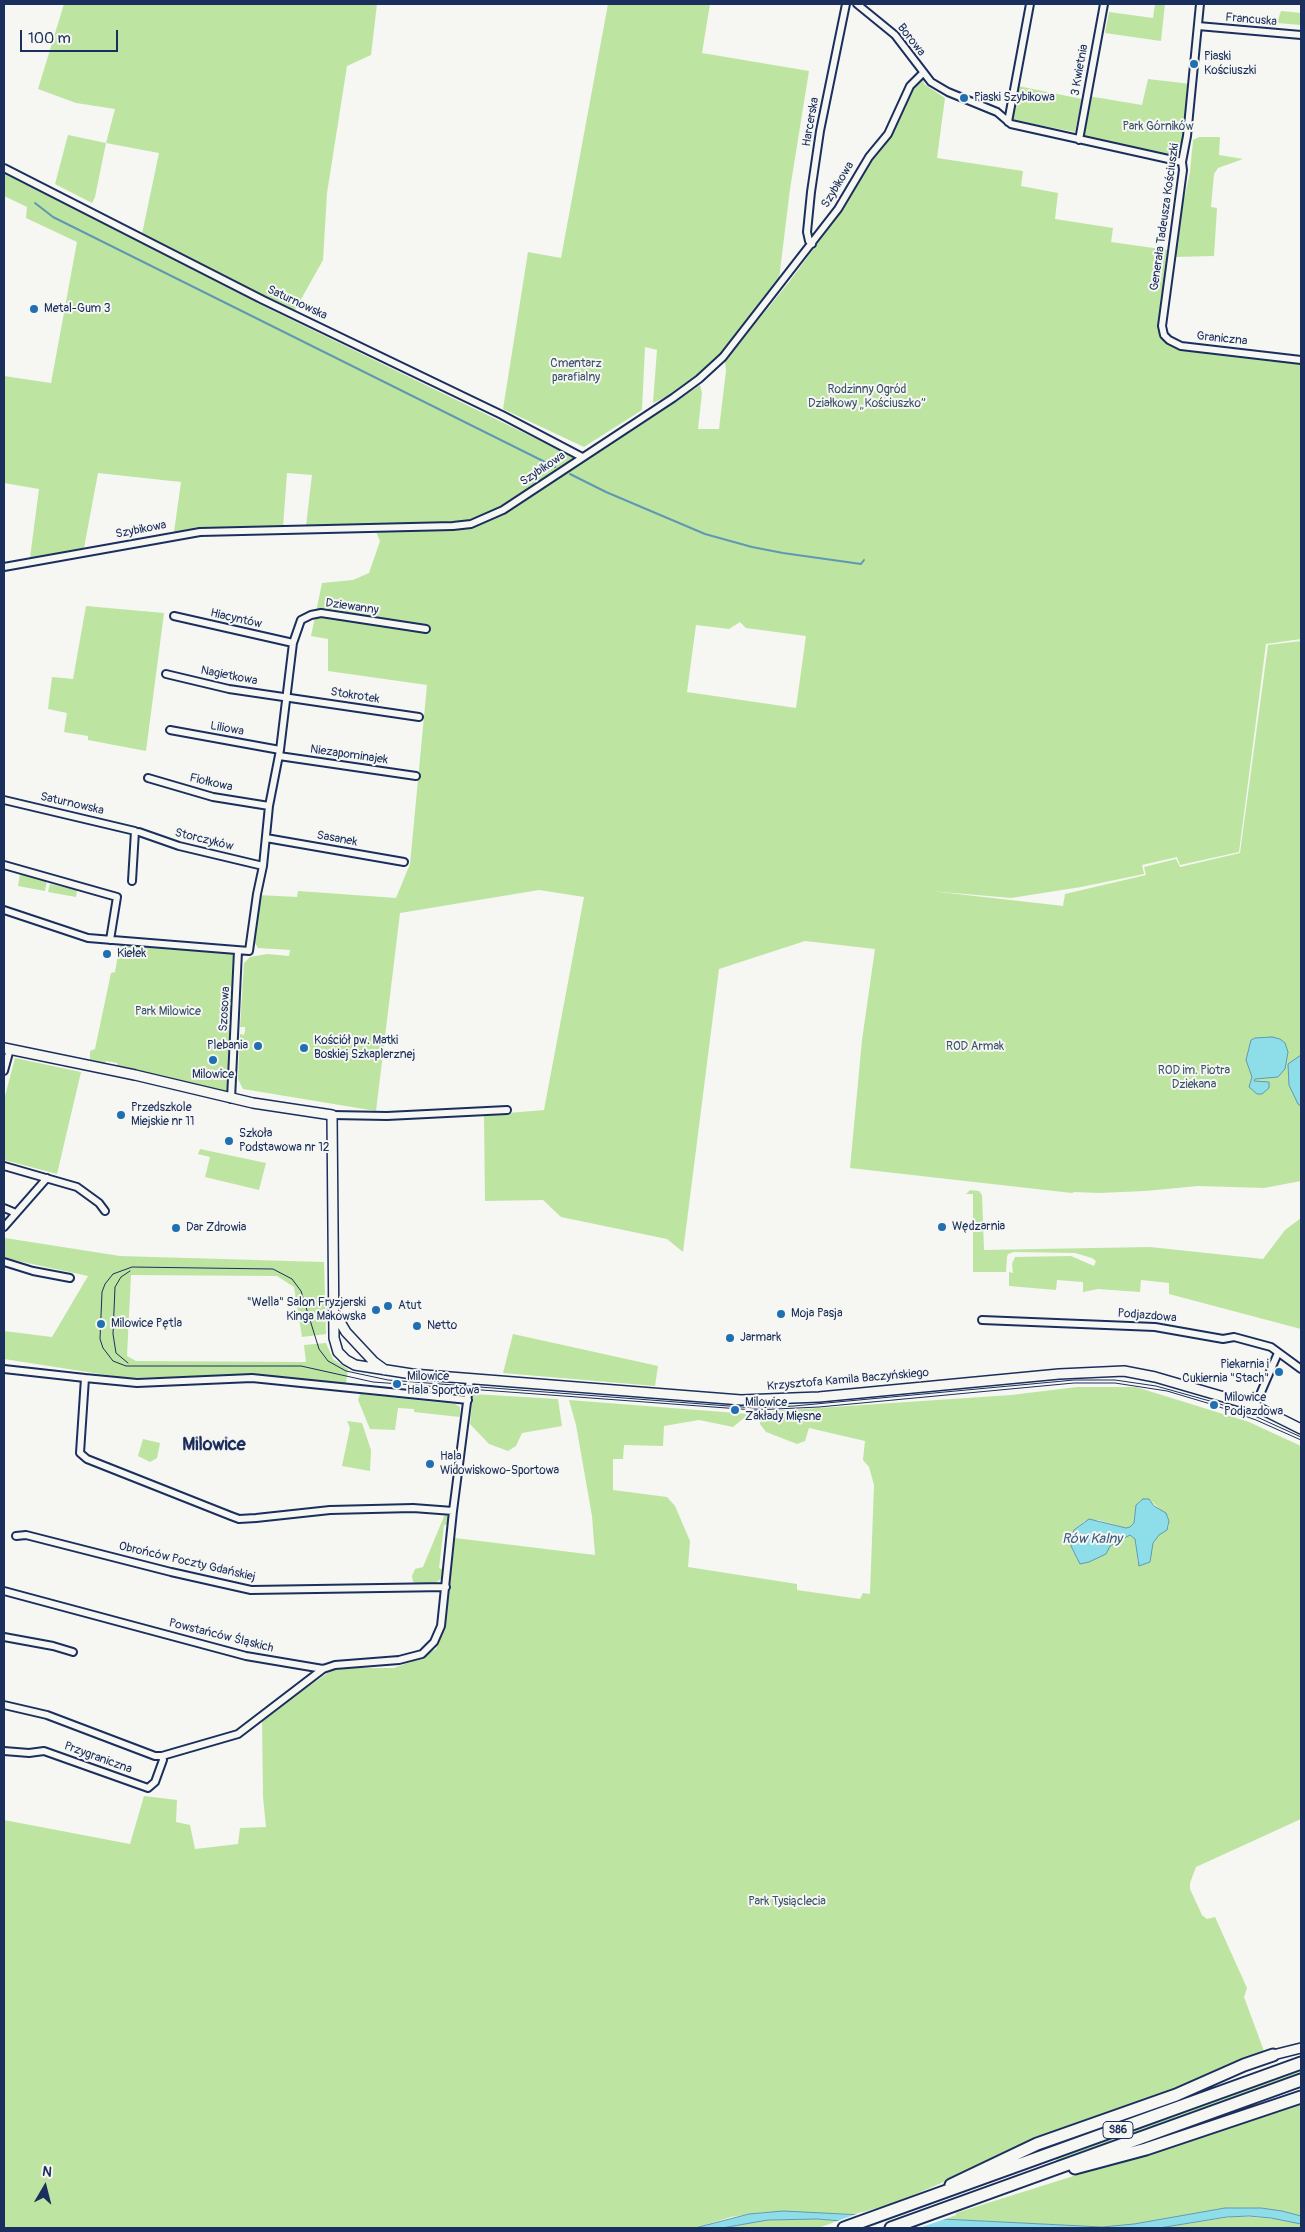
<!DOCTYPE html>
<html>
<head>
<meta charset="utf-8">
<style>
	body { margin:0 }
	#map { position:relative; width:1305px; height:2232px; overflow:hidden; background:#f6f6f2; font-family:Pangolin,sans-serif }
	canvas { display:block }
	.frame { position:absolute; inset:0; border:5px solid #1b2f5e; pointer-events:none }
	.north { position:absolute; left:20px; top:2162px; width:50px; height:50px; -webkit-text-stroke:4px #f6f6f2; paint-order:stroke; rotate:8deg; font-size:14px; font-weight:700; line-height:20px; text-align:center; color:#1b2f5e }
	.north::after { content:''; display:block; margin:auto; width:18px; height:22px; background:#1b2f5e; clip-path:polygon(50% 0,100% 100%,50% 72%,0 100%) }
	.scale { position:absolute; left:20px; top:30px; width:98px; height:22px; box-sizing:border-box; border:2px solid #1b2f5e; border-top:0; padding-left:6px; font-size:15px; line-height:18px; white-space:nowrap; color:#1b2f5e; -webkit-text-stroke:4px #f6f6f2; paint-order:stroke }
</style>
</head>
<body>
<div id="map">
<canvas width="1305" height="2232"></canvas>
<div class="frame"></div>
<div class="north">N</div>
<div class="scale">100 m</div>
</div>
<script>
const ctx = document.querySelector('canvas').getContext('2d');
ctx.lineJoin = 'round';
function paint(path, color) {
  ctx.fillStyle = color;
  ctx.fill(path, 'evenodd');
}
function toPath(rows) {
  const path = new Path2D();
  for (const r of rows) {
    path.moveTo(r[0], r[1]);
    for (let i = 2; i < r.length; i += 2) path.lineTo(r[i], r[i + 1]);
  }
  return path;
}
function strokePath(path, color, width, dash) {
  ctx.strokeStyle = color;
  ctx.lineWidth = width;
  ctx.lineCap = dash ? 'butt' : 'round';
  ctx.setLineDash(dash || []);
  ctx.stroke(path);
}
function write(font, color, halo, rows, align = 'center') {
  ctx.font = font + ' Pangolin,sans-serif';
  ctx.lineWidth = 4;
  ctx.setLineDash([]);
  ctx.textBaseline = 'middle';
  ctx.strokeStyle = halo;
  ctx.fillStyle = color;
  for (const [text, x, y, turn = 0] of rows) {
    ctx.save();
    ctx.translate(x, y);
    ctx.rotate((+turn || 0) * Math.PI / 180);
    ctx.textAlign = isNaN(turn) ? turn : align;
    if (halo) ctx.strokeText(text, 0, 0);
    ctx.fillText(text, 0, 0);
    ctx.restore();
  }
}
paint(toPath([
	[64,4,377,4,371,55,347,66,327,193,323,260,295,310,261,294,257,303,584,462,700,385,702,393,698,429,719,429,726,371,725,361,789,282,841,212,893,126,906,94,923,73,924,84,945,98,937,158,1023,171,1021,186,1058,193,1055,219,1113,228,1111,242,1168,250,1158,324,1161,335,1168,342,1174,346,1190,350,1275,362,1301,362,1301,639,1266,644,1239,852,1180,865,1177,857,1142,865,1144,874,1081,887,1011,898,931,891,1063,906,1065,894,1146,875,1144,867,1176,859,1180,867,1240,853,1268,645,1301,641,1301,1181,1264,1188,1198,1186,1145,1191,1099,1193,1074,1192,1072,1193,850,1168,862,1040,875,949,805,941,719,969,683,1252,667,1239,561,1217,543,1200,485,1201,484,1115,544,1110,584,897,539,890,400,913,376,1111,243,1089,238,1079,240,1034,244,1035,245,1031,245,1027,240,1027,244,963,250,957,267,954,289,956,290,950,258,948,252,938,258,895,297,897,298,891,396,898,410,864,427,685,328,671,328,639,311,636,322,583,353,580,369,573,380,541,373,525,306,526,312,475,287,473,283,527,192,529,174,532,181,482,98,473,84,548,30,558,39,489,4,483,4,376,51,383,77,242,26,218,27,207,4,196,4,170,142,234,159,153,106,143,95,197,92,203,55,184,68,135,106,143,115,109,76,103,38,89],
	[740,622,746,628,806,636,796,708,687,692,696,625,729,629],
	[608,4,710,4,702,53,809,71,790,189,779,279,721,356,697,377,672,394,653,403,657,350,645,347,642,410,584,447,503,409,528,252,561,258],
	[1155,4,1165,4,1161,41,1105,33,1109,12,1153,18],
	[1281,11,1301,13,1301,25,1277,23],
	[1148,79,1191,84,1183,144,1177,155,1168,156,1090,139,1085,136,1083,133,1088,96,1142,105],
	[1018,86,1082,99,1075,132,1012,120],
	[1199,137,1220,137,1219,155,1243,159,1218,168,1214,174,1211,207,1217,208,1214,256,1174,257,1179,222,1190,172,1193,140],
	[86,606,164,613,146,751,88,740,88,736,64,732,67,713,48,709,52,677,73,679],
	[20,874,47,881,45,891,18,886],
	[50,884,77,890,76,897,48,892],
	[120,943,231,951,235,956,231,1087,228,1094,118,1068,117,1063,106,1061,103,1065,90,1062,90,1051,95,1049,111,973,115,972],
	[15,1058,81,1072,57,1174,4,1160,4,1100],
	[200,1149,266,1163,259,1190,205,1177,210,1157,198,1154],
	[970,1190,979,1191,982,1195,984,1250,1150,1247,1263,1259,1285,1230,1301,1218,1301,1329,1169,1294,1169,1283,1141,1280,1140,1292,1098,1289,1083,1292,1083,1282,1057,1280,1056,1290,1009,1286,1009,1272,1013,1273,1012,1264,1015,1257,1071,1256,1094,1266,1096,1261,1092,1258,1075,1253,1014,1252,1008,1254,1007,1257,1006,1272,973,1272,973,1194,966,1194],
	[5,1238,120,1256,324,1262,326,1334,302,1337,294,1287,277,1276,131,1275,127,1356,136,1361,306,1362,304,1345,326,1343,333,1359,348,1369,346,1383,249,1375,126,1378,4,1359,4,1331,52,1337,88,1276,4,1258],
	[513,1334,658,1366,655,1386,503,1373],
	[1077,1387,1136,1387,1249,1422,1301,1446,1301,1819,1196,1867,1190,1883,1190,1889,1202,1915,1207,1919,1215,1917,1247,1988,1244,1997,1264,2051,1177,2090,1041,2140,895,2203,856,2214,764,2212,731,2217,695,2228,4,2228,4,1820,130,1844,144,1796,177,1800,176,1822,190,1825,195,1849,238,1844,240,1828,266,1827,263,1797,262,1719,329,1672,339,1668,394,1668,415,1660,436,1649,445,1626,455,1538,595,1555,592,1516,576,1425,569,1400,749,1414,733,1427,699,1420,664,1426,663,1446,624,1445,623,1459,613,1459,613,1490,667,1497,675,1506,690,1541,688,1567,797,1584,797,1590,860,1599,863,1593,870,1594,874,1485,869,1467,863,1460,865,1441,809,1428,805,1441,797,1444,766,1432,760,1424,759,1412,1011,1395],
	[1143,1499,1149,1499,1168,1517,1169,1521,1169,1526,1159,1535,1138,1563,1135,1539,1130,1535,1110,1546,1102,1555,1078,1560,1072,1546,1074,1530,1085,1521,1098,1520,1126,1528,1130,1527,1134,1523,1136,1505],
	[360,1394,455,1404,460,1407,460,1417,414,1412,414,1409,398,1408,395,1430,370,1429,358,1400],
	[473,1394,558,1399,562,1426,522,1433,516,1446,508,1451,489,1444,470,1424],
	[347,1421,362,1423,371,1450,370,1471,342,1466,350,1428],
	[143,1439,160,1443,157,1458,150,1462,138,1456],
	[445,1514,450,1518,450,1524,444,1525,439,1568,446,1571,443,1578,433,1584,418,1584,413,1582,412,1576,415,1569,423,1567],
	[1301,2069,1301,2075,1057,2163,1056,2158],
	[1301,2101,1301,2216,1261,2208,1225,2208,1134,2224,1102,2227,945,2219,956,2215,956,2213,1191,2139],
	[1238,2216,1279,2219,1301,2224,1301,2228,1159,2228],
	[817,2219,838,2221,818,2228,722,2228,768,2220]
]), '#bde5a1');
const water = toPath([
	[1272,1037,1280,1039,1285,1043,1288,1052,1285,1069,1278,1077,1255,1079,1254,1081,1269,1082,1269,1088,1262,1094,1257,1094,1249,1087,1252,1077,1246,1060,1251,1040,1255,1038,1272,1037],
	[1301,1055,1301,1106,1298,1104,1289,1085,1288,1064,1301,1055],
	[1143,1499,1149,1499,1154,1506,1166,1513,1169,1521,1167,1530,1159,1535,1153,1543,1150,1562,1139,1566,1135,1539,1130,1535,1110,1546,1106,1554,1089,1562,1080,1564,1071,1546,1071,1539,1074,1530,1089,1519,1126,1528,1130,1527,1134,1523,1136,1505,1143,1499],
	[1225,2208,1261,2208,1282,2211,1301,2216,1301,2224,1271,2218,1249,2216,1227,2217,1159,2228,930,2228,817,2219,768,2220,722,2228,695,2228,749,2214,783,2211,1102,2227,1134,2224,1225,2208]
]);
paint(water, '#8edeea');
strokePath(water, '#6098b2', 1);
paint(toPath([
	[862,2212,951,2217,919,2228,832,2223]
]), '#f6f6f2');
strokePath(toPath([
	[35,203,53,217,555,467],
	[570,474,606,492,705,534,752,547,783,553,861,564,864,560]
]), '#6098b2', 2);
const street = toPath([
	[857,4,895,35,931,82,948,92,997,112,1011,124,1182,162],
	[1200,4,1187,136,1182,162,1183,170,1162,326,1164,335,1169,340,1181,346,1301,360],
	[1198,26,1301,35],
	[1008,122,1030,4],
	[1079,140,1104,4],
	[4,168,263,300,502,415,582,457],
	[812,244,809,241,807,232,811,192,820,131,846,4],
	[4,567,200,532,453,526,471,524,503,510,673,398,699,379,723,357,838,209,869,157,888,134,910,86,923,73],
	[174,616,293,643],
	[166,674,229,689,419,717],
	[170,730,280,750],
	[279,756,416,776],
	[148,778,213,797,269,806],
	[4,800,135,831,132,881],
	[139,832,179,846,263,866],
	[266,838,404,862],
	[4,865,117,897,110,940],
	[4,910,88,938,249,951,257,894,263,866,269,806,280,750,293,643,301,620,311,615,321,613,426,629],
	[4,1071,10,1049],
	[231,1099,238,951],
	[332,1115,387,1116,507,1110],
	[4,1166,77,1187,99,1203,105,1211],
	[4,1208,16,1213],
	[4,1227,47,1178],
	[4,1262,33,1271,70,1278],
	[982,1320,1155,1327,1223,1339,1234,1337,1271,1347,1301,1369],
	[4,1369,85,1378],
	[1255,1406,1278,1353],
	[453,1511,413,1508,330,1510,256,1518,239,1519,231,1516,87,1459,80,1453,85,1378,137,1383,252,1378,468,1400],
	[16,1536,26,1535,171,1572,251,1590,446,1587],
	[4,1591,246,1656,323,1669,335,1665,399,1660,422,1654,434,1642,441,1626,453,1511,470,1379],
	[4,1637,53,1646,73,1652],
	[4,1705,47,1715,155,1756,162,1756,238,1734,323,1669],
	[4,1751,29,1753,44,1751,148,1788,155,1782,163,1760,162,1756]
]);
const secondary = toPath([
	[4,1048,135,1075,253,1103,332,1115,334,1338,338,1352,346,1360,355,1365,412,1374,741,1400,819,1397,1059,1374,1124,1371,1155,1377,1255,1406,1301,1429],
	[336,1315,346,1332,374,1362,385,1370],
	[1273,2055,1301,2048]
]);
const highway = toPath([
	[1075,2168,1146,2149,1301,2097],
	[951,2185,1037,2144,1176,2095,1244,2065,1273,2055],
	[844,2228,1301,2063],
	[891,2228,1301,2080]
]);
strokePath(street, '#1b2f5e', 10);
strokePath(secondary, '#1b2f5e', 12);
strokePath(highway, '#1b2f5e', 15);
strokePath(street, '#f6f6f2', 6);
strokePath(secondary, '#f6f6f2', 9);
strokePath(highway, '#f6f6f2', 11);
strokePath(toPath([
	[128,1363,116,1353,113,1334,115,1287,121,1277,130,1271],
	[1301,1437,1257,1417,1217,1403,1156,1386,1115,1380,1074,1380,794,1406,755,1408,388,1380,346,1371,328,1361,319,1349,301,1291,292,1279,273,1269,132,1267,113,1274,105,1284,102,1292,100,1339,103,1348,113,1361,126,1366,301,1366,373,1382,754,1410,819,1407,1074,1383,1115,1383,1167,1391,1214,1405,1256,1420,1301,1440]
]), '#1b2f5e', 1);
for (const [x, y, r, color] of [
	[1194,64,5,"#1f6fb2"],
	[964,98,5,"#1f6fb2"],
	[34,309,5,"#1f6fb2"],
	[107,954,5,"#1f6fb2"],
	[258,1046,5,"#1f6fb2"],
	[304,1048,5,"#1f6fb2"],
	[213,1060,5,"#1f6fb2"],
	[121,1115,5,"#1f6fb2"],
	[229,1141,5,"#1f6fb2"],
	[942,1227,5,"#1f6fb2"],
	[176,1228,5,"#1f6fb2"],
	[388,1306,5,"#1f6fb2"],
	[376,1310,5,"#1f6fb2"],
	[781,1314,5,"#1f6fb2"],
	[101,1324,5,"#1f6fb2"],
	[417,1326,5,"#1f6fb2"],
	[730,1338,5,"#1f6fb2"],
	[1279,1372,5,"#1f6fb2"],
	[397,1384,5,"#1f6fb2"],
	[1214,1405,5,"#1f6fb2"],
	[735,1410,5,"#1f6fb2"],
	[430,1464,5,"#1f6fb2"]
]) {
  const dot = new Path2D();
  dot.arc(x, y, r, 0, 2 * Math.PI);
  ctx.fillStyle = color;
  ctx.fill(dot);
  strokePath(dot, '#f6f6f2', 2);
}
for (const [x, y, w] of [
	[1118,2130,30]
]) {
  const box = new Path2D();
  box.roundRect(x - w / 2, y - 8.5, w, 17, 4);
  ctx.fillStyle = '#f6f6f2';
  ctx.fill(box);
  strokePath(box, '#1b2f5e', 1);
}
write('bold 11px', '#1b2f5e', null, [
	["S86",1118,2130]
]);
write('12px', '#1b2f5e', '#f6f6f2', [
	["Francuska",1251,20,5],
	["Borowa",911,40,52],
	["3 Kwietnia",1080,70,-80],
	["Harcerska",811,122,-80],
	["Szybikowa",838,185,-59],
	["Generała Tadeusza Kościuszki",1165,217,-82],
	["Saturnowska",297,303,25],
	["Graniczna",1222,339,6],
	["Szybikowa",543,469,-34],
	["Szybikowa",141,530,-11],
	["Dziewanny",352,607,8],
	["Hiacyntów",236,619,13],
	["Nagietkowa",229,676,11],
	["Stokrotek",355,696,9],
	["Liliowa",227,729,10],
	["Niezapominajek",349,755,8],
	["Fiołkowa",211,783,13],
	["Saturnowska",72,804,13],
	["Sasanek",337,839,10],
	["Storczyków",204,840,14],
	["Szosowa",225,1009,-87],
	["Podjazdowa",1147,1316,5],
	["Krzysztofa Kamila Baczyńskiego",848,1380,-5],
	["Obrońców Poczty Gdańskiej",187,1562,13],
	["Powstańców Śląskich",221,1636,14],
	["Przygraniczna",98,1758,20]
]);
write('12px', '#1b2f5e', '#f6f6f2', [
	["Piaski",1204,57],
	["Kościuszki",1204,71],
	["Piaski Szybikowa",974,98],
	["Metal-Gum 3",44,309],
	["Kiełek",117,954],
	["Kościół pw. Matki",314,1041],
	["Boskiej Szkaplerznej",314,1055],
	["Plebania",248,1046,"right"],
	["Milowice",213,1075,"center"],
	["Przedszkole",131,1108],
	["Miejskie nr 11",131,1122],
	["Szkoła",239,1134],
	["Podstawowa nr 12",239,1148],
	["Wędzarnia",952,1227],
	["Dar Zdrowia",186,1228],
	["\"Wella\" Salon Fryzjerski",366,1303,"right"],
	["Kinga Makowska",366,1317,"right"],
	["Atut",398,1306],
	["Moja Pasja",791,1314],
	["Milowice Pętla",111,1324],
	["Netto",427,1326],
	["Jarmark",740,1338],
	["Piekarnia i",1269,1365,"right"],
	["Cukiernia \"Stach\"",1269,1379,"right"],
	["Milowice",407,1377],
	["Hala Sportowa",407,1391],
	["Milowice",1224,1398],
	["Podjazdowa",1224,1412],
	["Milowice",745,1403],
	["Zakłady Mięsne",745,1417],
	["Hala",440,1457],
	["Widowiskowo-Sportowa",440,1471]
], 'left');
write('12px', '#3b536b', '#f6f6f2', [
	["Park Górników",1158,127],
	["Cmentarz",576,364],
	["parafialny",576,378],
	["Rodzinny Ogród",867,390],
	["Działkowy „Kościuszko”",867,404],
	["Park Milowice",168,1012],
	["ROD Armak",975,1047],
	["ROD im. Piotra",1194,1071],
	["Dziekana",1194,1085],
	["Park Tysiąclecia",787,1902]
]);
write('italic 14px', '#385b81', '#f6f6f2', [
	["Rów Kalny",1092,1539]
]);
write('bold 18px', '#1b2f5e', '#f6f6f2', [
	["Milowice",214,1445]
]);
</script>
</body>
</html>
